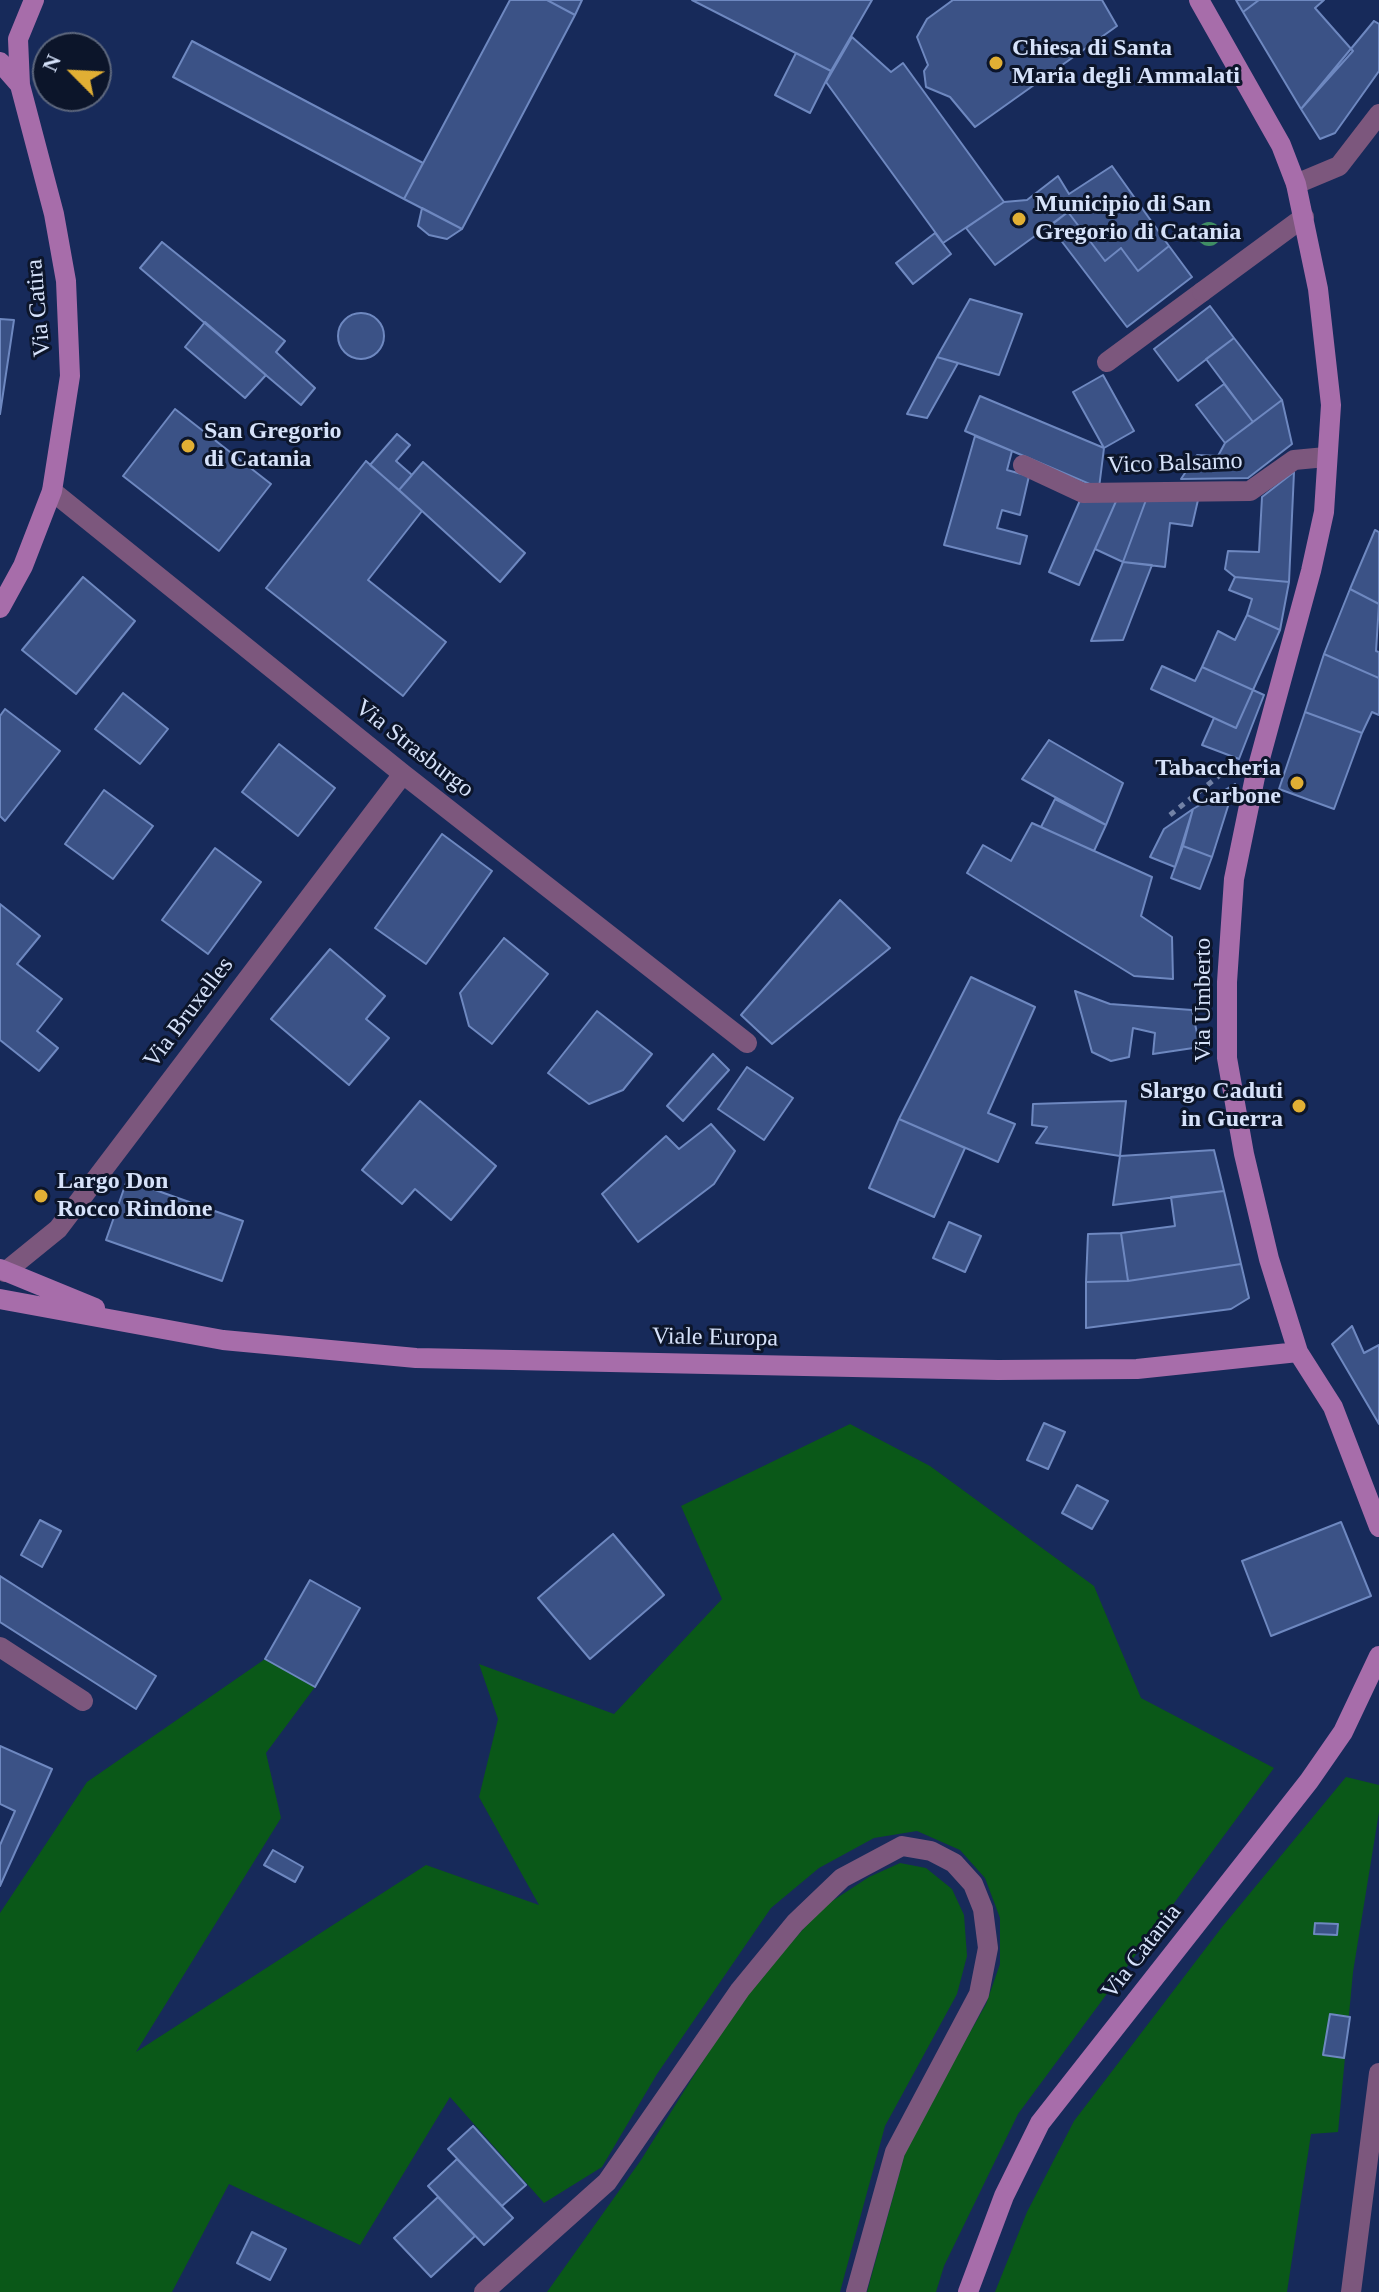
<!DOCTYPE html>
<html>
<head>
<meta charset="utf-8">
<style>
	body { margin:0 }
	#map { position:relative; width:1379px; height:2292px; overflow:hidden; background:#172a5a; font-family:"Times New Roman",serif }
	canvas { display:block }
	.north { position:absolute; left:32px; top:32px; width:80px; height:80px; box-sizing:border-box; background:#0c152a; border:2px solid #5d677d; border-radius:50%; rotate:294deg; font-size:22px; font-weight:700; line-height:32px; text-align:center; color:#d6e2fa }
	.north::after { content:''; display:block; margin:auto; width:28px; height:36px; background:#e1af34; clip-path:polygon(50% 0,100% 100%,50% 72%,0 100%) }
</style>
</head>
<body>
<div id="map">
<canvas width="1379" height="2292"></canvas>
<div class="north">N</div>
</div>
<script>
const ctx = document.querySelector('canvas').getContext('2d');
ctx.lineJoin = 'round';
function paint(path, color) {
  ctx.fillStyle = color;
  ctx.fill(path, 'evenodd');
}
function toPath(rows) {
  const path = new Path2D();
  for (const r of rows) {
    if (r.length === 3) {
      path.moveTo(r[0] + r[2], r[1]);
      path.arc(r[0], r[1], r[2], 0, 2 * Math.PI);
      continue;
    }
    path.moveTo(r[0], r[1]);
    for (let i = 2; i < r.length; i += 2) path.lineTo(r[i], r[i + 1]);
  }
  return path;
}
function strokePath(path, color, width, dash) {
  ctx.strokeStyle = color;
  ctx.lineWidth = width;
  ctx.lineCap = dash ? 'butt' : 'round';
  ctx.setLineDash(dash || []);
  ctx.stroke(path);
}
function write(font, color, halo, rows, align = 'center') {
  ctx.font = font + ' "Times New Roman",serif';
  ctx.lineWidth = 6;
  ctx.setLineDash([]);
  ctx.textBaseline = 'middle';
  ctx.strokeStyle = halo;
  ctx.fillStyle = color;
  for (const [text, x, y, turn = 0] of rows) {
    ctx.save();
    ctx.translate(x, y);
    ctx.rotate((+turn || 0) * Math.PI / 180);
    ctx.textAlign = isNaN(turn) ? turn : align;
    if (halo) ctx.strokeText(text, 0, 0);
    ctx.fillText(text, 0, 0);
    ctx.restore();
  }
}
paint(toPath([
	[850,1424,930,1466,1094,1586,1141,1698,1274,1768,1018,2114,944,2266,936,2292,867,2292,908,2142,986,2004,1000,1964,1000,1918,985,1878,960,1850,917,1831,874,1838,819,1868,771,1908,657,2074,602,2167,544,2203,450,2097,360,2245,229,2184,172,2292,0,2292,0,1913,87,1782,265,1659,315,1687,266,1753,281,1818,136,2052,426,1865,539,1905,479,1797,498,1719,479,1664,614,1714,722,1599,681,1506],
	[1346,1777,1379,1785,1379,1812,1353,1972,1338,2132,1311,2134,1287,2292,995,2292,1027,2212,1074,2121,1222,1927],
	[900,1863,926,1868,952,1889,964,1915,967,1956,957,1994,885,2126,840,2292,547,2292,641,2160,744,1995,823,1907,869,1877]
]), '#0a5818');
const building = toPath([
	[510,0,547,0,575,15,462,229,404,199,510,0],
	[547,0,582,0,575,15,547,0],
	[692,0,872,0,831,71,692,0],
	[953,0,1102,0,1117,26,975,127,950,97,926,87,924,71,928,65,917,37,927,19,953,0],
	[1236,0,1259,0,1243,12,1236,0],
	[1259,0,1324,0,1315,8,1353,51,1301,109,1243,12,1259,0],
	[1374,21,1379,24,1379,71,1335,133,1320,139,1301,109,1374,21],
	[852,37,891,72,903,63,1004,202,943,243,826,82,852,37],
	[192,41,423,163,404,199,173,77,192,41],
	[796,53,831,71,810,113,775,95,796,53],
	[1112,166,1169,246,1138,271,1121,248,1105,261,1068,212,995,265,966,228,1004,202,1027,200,1058,176,1069,194,1112,166],
	[422,208,462,229,447,239,429,235,418,226,422,208],
	[1068,212,1105,261,1121,248,1138,271,1169,246,1192,277,1127,327,1050,226,1068,212],
	[935,233,951,254,913,284,896,263,935,233],
	[162,242,285,341,276,352,315,388,301,405,140,268,162,242],
	[970,299,1022,314,999,375,937,357,970,299],
	[1210,306,1234,338,1178,381,1154,349,1210,306],
	[361,336,23],
	[0,319,14,320,0,414,0,319],
	[205,322,266,375,245,398,185,347,205,322],
	[1234,338,1282,400,1253,422,1206,359,1234,338],
	[937,357,958,363,927,418,907,414,937,357],
	[1103,375,1134,431,1104,448,1073,392,1103,375],
	[1224,384,1253,422,1225,443,1196,405,1224,384],
	[980,396,1104,448,1099,488,965,431,980,396],
	[1282,400,1292,444,1248,478,1181,479,1197,455,1218,456,1225,443,1282,400],
	[175,409,271,484,219,551,123,476,175,409],
	[397,434,410,445,396,461,412,475,399,490,370,465,397,434],
	[975,436,1012,451,1007,470,1029,476,1020,515,1002,510,997,528,1027,536,1020,564,944,545,975,436],
	[366,461,422,511,368,580,446,642,403,696,266,588,366,461],
	[423,462,525,553,500,582,399,490,423,462],
	[1294,472,1289,582,1235,577,1225,569,1228,551,1259,552,1262,497,1294,472],
	[1081,498,1117,499,1079,585,1049,572,1081,498],
	[1117,499,1146,500,1123,562,1095,549,1117,499],
	[1146,500,1198,500,1192,526,1170,523,1165,567,1123,562,1146,500],
	[1375,530,1379,532,1379,604,1350,589,1375,530],
	[1123,562,1152,565,1123,640,1091,641,1123,562],
	[83,577,135,621,76,694,22,650,83,577],
	[1235,577,1289,582,1280,630,1247,615,1252,599,1229,590,1235,577],
	[1350,589,1379,604,1376,651,1379,652,1379,678,1324,654,1350,589],
	[1247,615,1280,630,1253,690,1202,667,1218,631,1235,640,1247,615],
	[1324,654,1379,678,1379,715,1372,712,1362,733,1305,712,1324,654],
	[1162,666,1195,681,1202,667,1253,690,1236,728,1151,689,1162,666],
	[1253,690,1264,695,1239,759,1202,745,1214,718,1236,728,1253,690],
	[123,693,168,729,140,764,95,729,123,693],
	[5,709,60,751,5,821,0,816,0,716,5,709],
	[1305,712,1362,733,1334,809,1279,789,1305,712],
	[1049,740,1123,783,1106,825,1022,779,1049,740],
	[279,744,335,788,298,836,242,792,279,744],
	[1235,784,1212,857,1183,846,1193,809,1235,784],
	[104,790,153,826,113,879,65,844,104,790],
	[1055,799,1106,825,1094,851,1041,827,1055,799],
	[1193,809,1175,867,1150,857,1164,829,1193,809],
	[1032,823,1152,877,1141,916,1172,937,1173,979,1134,976,967,873,983,845,1011,861,1032,823],
	[442,834,492,871,426,964,375,928,442,834],
	[1183,846,1212,857,1200,889,1171,878,1183,846],
	[215,848,261,882,208,954,162,920,215,848],
	[840,900,890,948,772,1044,741,1015,840,900],
	[0,904,40,936,17,964,62,999,37,1031,58,1048,39,1071,0,1040,0,904],
	[504,938,548,974,492,1044,469,1026,460,993,504,938],
	[330,949,385,996,366,1019,389,1038,349,1085,271,1019,330,949],
	[971,977,1035,1007,988,1113,1015,1124,998,1162,899,1119,971,977],
	[1075,991,1110,1004,1192,1010,1200,1047,1153,1054,1155,1033,1133,1028,1129,1057,1111,1061,1092,1052,1075,991],
	[597,1011,652,1054,623,1090,589,1104,548,1073,597,1011],
	[713,1054,729,1070,683,1121,667,1106,713,1054],
	[747,1067,793,1098,764,1140,718,1109,747,1067],
	[420,1101,496,1166,451,1220,415,1189,402,1204,362,1170,420,1101],
	[1126,1101,1120,1156,1036,1143,1047,1127,1032,1125,1033,1104,1126,1101],
	[899,1119,965,1148,934,1217,869,1188,899,1119],
	[711,1124,735,1151,714,1184,638,1242,602,1194,666,1136,679,1149,711,1124],
	[1214,1150,1224,1191,1113,1205,1120,1156,1214,1150],
	[127,1180,243,1221,222,1281,106,1240,127,1180],
	[1224,1191,1241,1264,1128,1281,1121,1233,1175,1226,1171,1197,1224,1191],
	[949,1222,981,1236,965,1272,933,1258,949,1222],
	[1121,1233,1128,1281,1086,1282,1088,1234,1121,1233],
	[1241,1264,1249,1298,1231,1309,1086,1328,1086,1282,1128,1281,1241,1264],
	[1352,1326,1364,1353,1379,1345,1379,1424,1332,1344,1352,1326],
	[1044,1423,1065,1432,1048,1469,1027,1460,1044,1423],
	[1077,1485,1108,1501,1092,1529,1062,1513,1077,1485],
	[40,1520,61,1531,42,1567,21,1555,40,1520],
	[1341,1522,1371,1596,1271,1636,1242,1561,1341,1522],
	[613,1534,664,1595,590,1659,538,1598,613,1534],
	[0,1576,156,1676,136,1709,0,1622,0,1576],
	[310,1580,360,1608,315,1687,265,1659,310,1580],
	[0,1746,52,1769,0,1886,0,1845,15,1811,0,1804,0,1746],
	[273,1850,303,1867,295,1882,264,1865,273,1850],
	[1315,1923,1338,1924,1337,1935,1314,1934,1315,1923],
	[1330,2014,1350,2017,1344,2058,1323,2055,1330,2014],
	[473,2126,526,2185,502,2206,448,2149,473,2126],
	[457,2159,513,2218,484,2245,428,2186,457,2159],
	[438,2197,475,2236,431,2277,394,2238,438,2197],
	[252,2232,286,2249,270,2280,237,2263,252,2232]
]);
paint(building, '#3b5286');
strokePath(building, '#6e88c0', 2);
strokePath(toPath([
	[1170,815,1225,771]
]), '#7282a6', 5, [6, 6]);
strokePath(toPath([
	[1107,362,1202,292],
	[484,2292,607,2182,740,1990,795,1923,842,1878,902,1846,931,1851,954,1863,973,1884,983,1909,988,1948,979,1994,895,2152,856,2292]
]), '#7c577d', 20);
strokePath(toPath([
	[1296,184,1339,166,1379,114],
	[1202,292,1304,217],
	[1023,465,1083,493,1250,491,1294,460,1326,457],
	[52,491,403,774,747,1043],
	[5,1272,58,1229,403,774],
	[0,1647,83,1701],
	[1351,2292,1379,2073]
]), '#7c577d', 20);
strokePath(toPath([
	[1199,0,1281,145,1296,184,1318,289,1331,405,1324,512,1311,571,1255,777,1234,879,1227,982,1227,1058,1244,1154,1269,1259,1298,1352,1333,1407,1379,1527],
	[0,62,20,85],
	[0,608,23,566,52,491,70,376,66,281,54,214,20,85,18,39,34,0],
	[0,1269,95,1308],
	[0,1299,223,1340,416,1358,998,1370,1137,1369,1298,1352],
	[968,2292,1004,2196,1040,2123,1309,1781,1343,1732,1379,1656]
]), '#a76daa', 20);
ctx.fillStyle = '#408e64';
for (const [x, y] of [
	[1209,234]
]) {
  ctx.beginPath();
  ctx.arc(x, y, 12, 0, 2 * Math.PI);
  ctx.fill();
}
for (const [x, y, r, color] of [
	[996,63,8,"#e1af34"],
	[1019,219,8,"#e1af34"],
	[188,446,8,"#e1af34"],
	[1297,783,8,"#e1af34"],
	[1299,1106,8,"#e1af34"],
	[41,1196,8,"#e1af34"]
]) {
  const dot = new Path2D();
  dot.arc(x, y, r, 0, 2 * Math.PI);
  ctx.fillStyle = color;
  ctx.fill(dot);
  strokePath(dot, '#0c152a', 3);
}
write('bold 24px', '#d6e2fa', '#0c152a', [
	["Chiesa di Santa",1012,49],
	["Maria degli Ammalati",1012,77],
	["Municipio di San",1035,205],
	["Gregorio di Catania",1035,233],
	["San Gregorio",204,432],
	["di Catania",204,460],
	["Tabaccheria",1281,769,"right"],
	["Carbone",1281,797,"right"],
	["Slargo Caduti",1283,1092,"right"],
	["in Guerra",1283,1120,"right"],
	["Largo Don",57,1182],
	["Rocco Rindone",57,1210]
], 'left');
write('24px', '#d6e2fa', '#0c152a', [
	["Via Catira",39,308,-95],
	["Vico Balsamo",1175,464,-2],
	["Via Strasburgo",414,749,38],
	["Via Umberto",1204,1000,-90],
	["Via Bruxelles",189,1013,-53],
	["Viale Europa",715,1338,1],
	["Via Catania",1142,1952,-52]
]);
</script>
</body>
</html>
